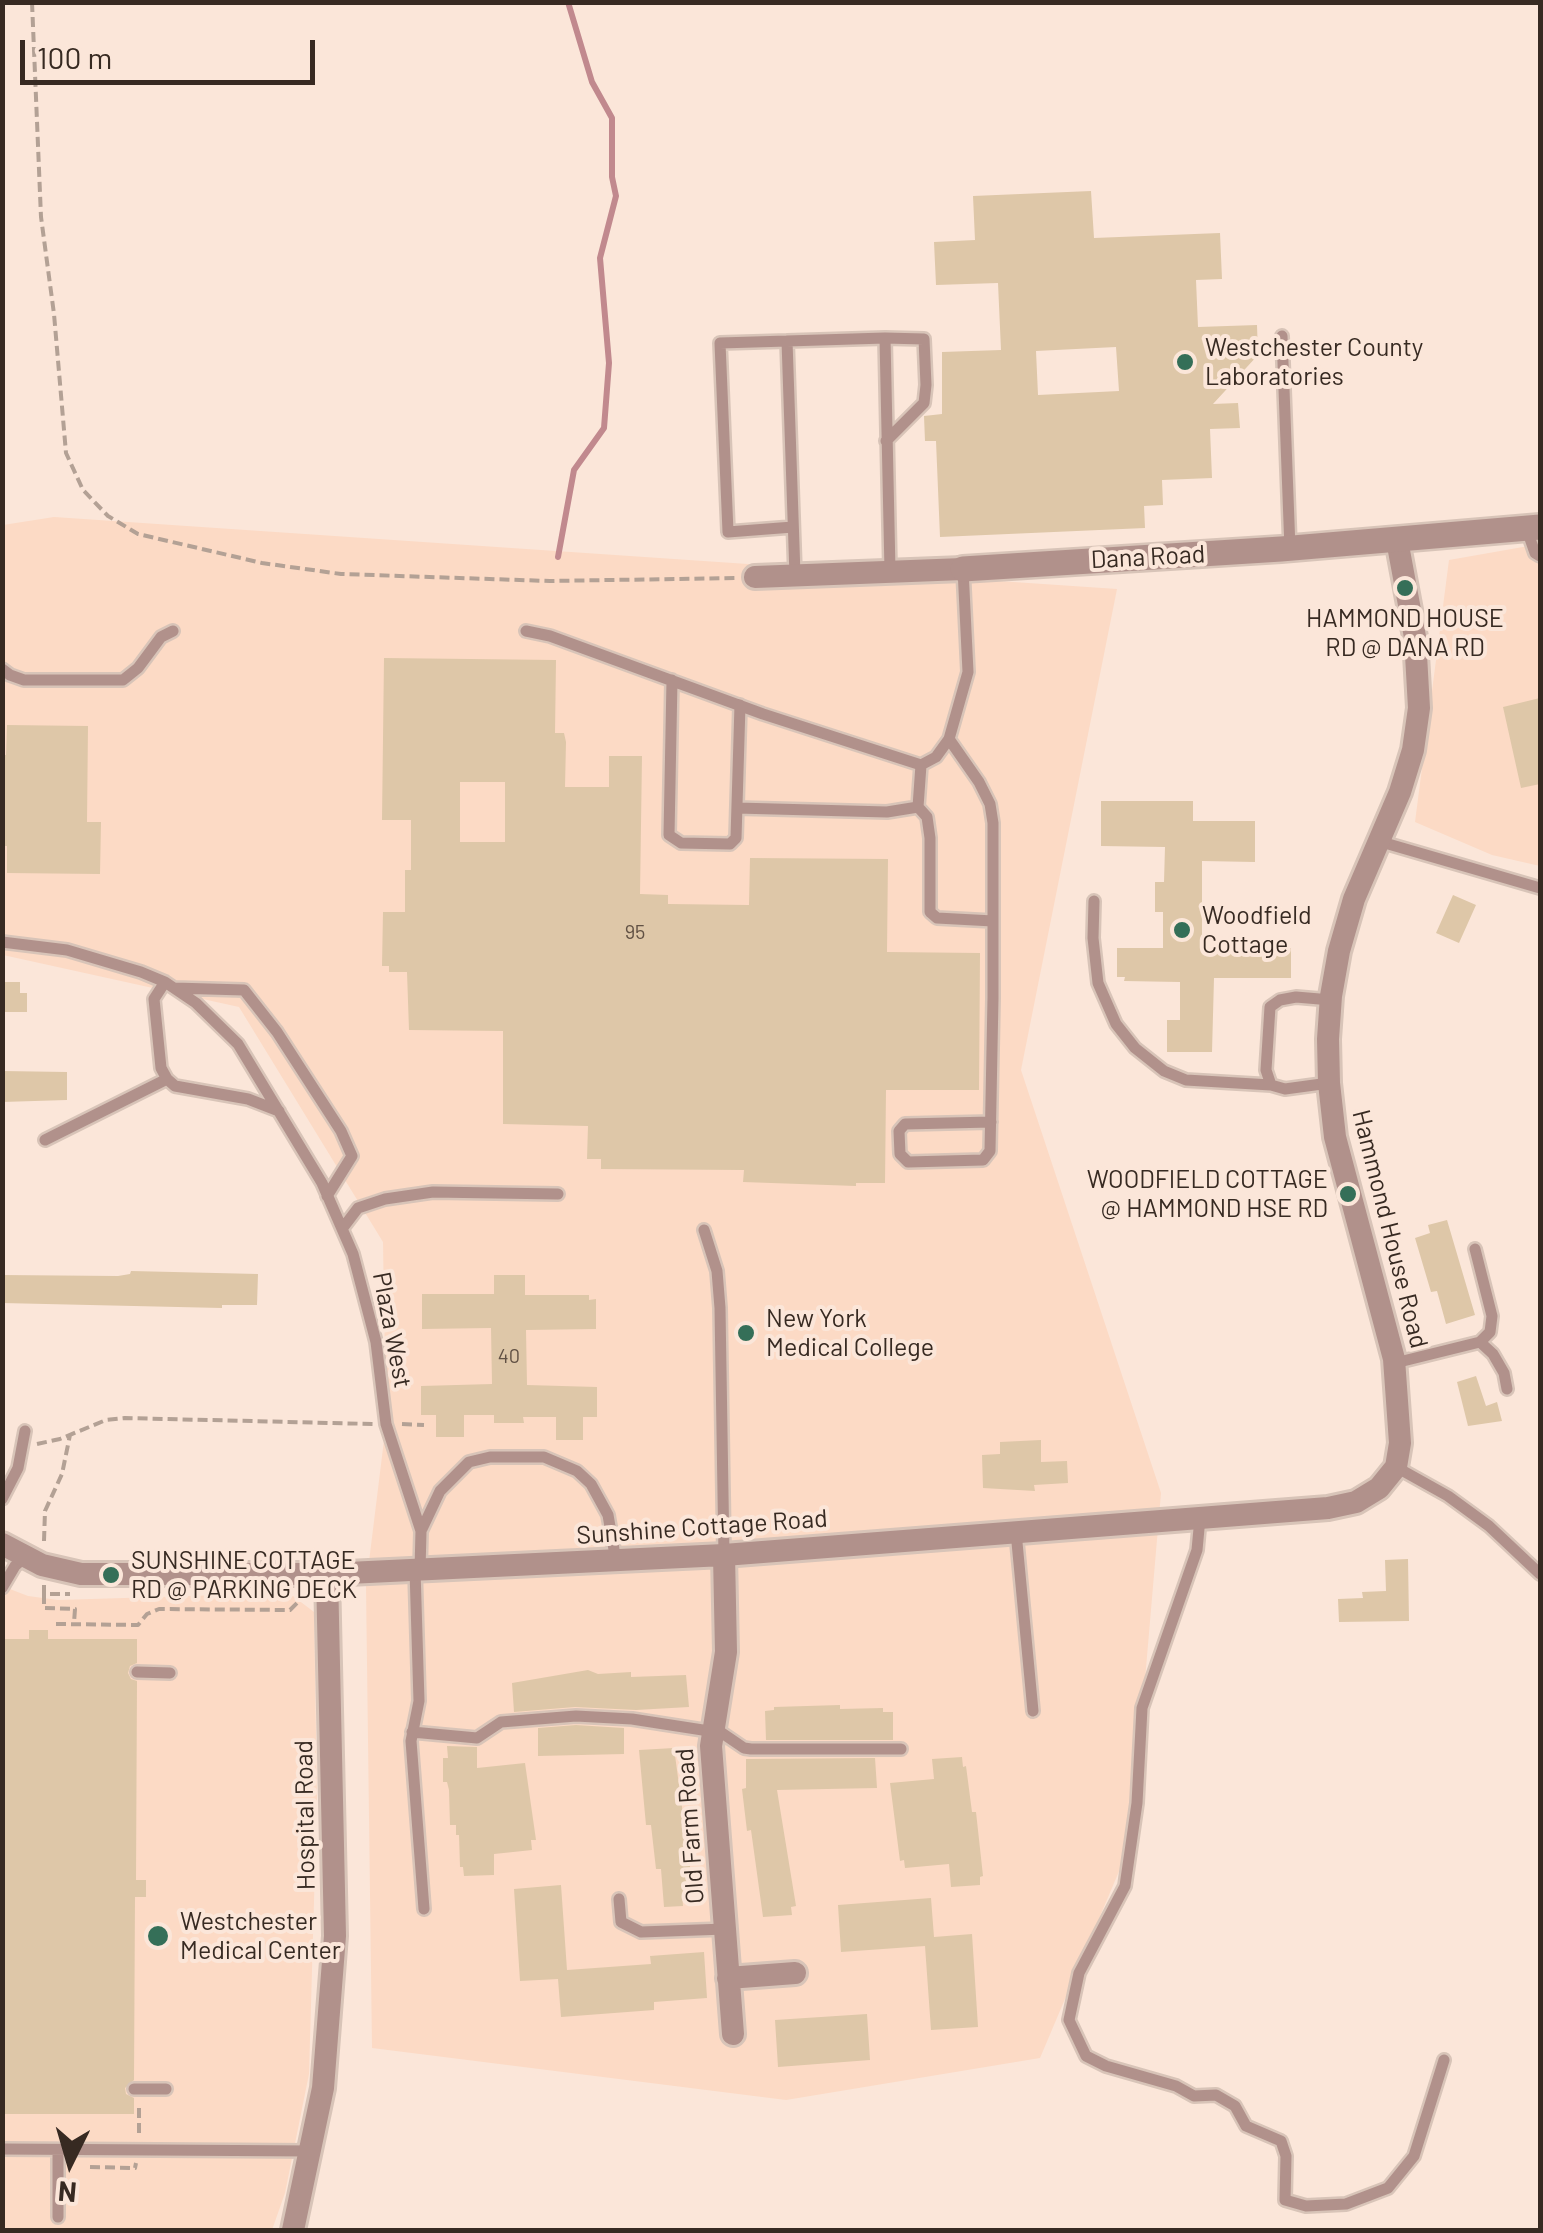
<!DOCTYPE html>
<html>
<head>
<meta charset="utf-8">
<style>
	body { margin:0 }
	#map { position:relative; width:1543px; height:2233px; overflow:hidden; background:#fbe6d9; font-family:Barlow,sans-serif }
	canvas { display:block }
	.frame { position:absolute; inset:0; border:5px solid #372a22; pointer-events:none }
	.north { position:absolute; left:20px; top:2113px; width:100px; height:100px; -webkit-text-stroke:8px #fbe6d9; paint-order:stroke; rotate:185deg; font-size:28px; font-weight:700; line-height:40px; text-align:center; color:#372a22 }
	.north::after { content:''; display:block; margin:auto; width:35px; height:45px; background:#372a22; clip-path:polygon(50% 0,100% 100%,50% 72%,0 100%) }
	.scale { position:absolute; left:20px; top:40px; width:295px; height:45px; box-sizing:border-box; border:5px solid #372a22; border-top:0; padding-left:12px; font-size:30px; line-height:35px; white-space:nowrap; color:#372a22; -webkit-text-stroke:8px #fbe6d9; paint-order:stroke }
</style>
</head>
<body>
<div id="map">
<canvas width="1543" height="2233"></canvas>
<div class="frame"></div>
<div class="north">N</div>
<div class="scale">100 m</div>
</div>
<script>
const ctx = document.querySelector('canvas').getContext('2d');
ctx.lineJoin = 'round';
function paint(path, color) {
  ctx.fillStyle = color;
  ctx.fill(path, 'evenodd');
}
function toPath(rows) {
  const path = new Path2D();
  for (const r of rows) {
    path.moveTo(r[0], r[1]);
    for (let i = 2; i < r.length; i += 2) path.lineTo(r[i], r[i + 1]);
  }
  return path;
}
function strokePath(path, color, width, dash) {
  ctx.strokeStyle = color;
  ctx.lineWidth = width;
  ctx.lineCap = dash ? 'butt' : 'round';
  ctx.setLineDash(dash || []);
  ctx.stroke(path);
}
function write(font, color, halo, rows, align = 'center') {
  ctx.font = font + ' Barlow,sans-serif';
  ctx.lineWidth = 8;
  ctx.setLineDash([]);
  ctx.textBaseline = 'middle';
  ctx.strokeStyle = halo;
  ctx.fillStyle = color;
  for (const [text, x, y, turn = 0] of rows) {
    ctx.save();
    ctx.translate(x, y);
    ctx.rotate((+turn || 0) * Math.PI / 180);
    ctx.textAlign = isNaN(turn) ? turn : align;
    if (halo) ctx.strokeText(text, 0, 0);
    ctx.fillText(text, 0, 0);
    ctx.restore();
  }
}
paint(toPath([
	[54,517,1117,589,1021,1070,1161,1493,1131,1843,1040,2058,786,2100,372,2048,366,1586,386,1424,383,1242,239,1007,3,955,3,525],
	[1540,544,1540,866,1492,855,1415,822,1449,560],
	[2,1586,28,1596,58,1600,289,1593,314,1612,317,1797,309,2074,285,2193,272,2230,3,2230]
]), '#fcdac5');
strokePath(toPath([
	[558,557,574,470,604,428,609,363,600,258,616,196,612,177,612,118,592,82,568,2]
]), '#c1898e', 6);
paint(toPath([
	[1091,191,1094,238,1220,233,1222,279,1196,280,1198,327,1257,325,1258,355,1213,404,1238,403,1240,428,1210,429,1212,478,1162,480,1163,505,1144,506,1145,528,940,537,936,441,925,441,924,416,942,414,942,352,1001,350,998,283,936,285,934,242,975,240,973,196],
	[1116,347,1119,391,1038,395,1036,351],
	[384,658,556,660,555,733,564,733,566,742,565,787,609,787,609,756,642,756,640,894,668,895,668,904,749,905,750,858,888,859,887,952,980,953,979,1090,886,1090,885,1183,856,1183,856,1186,743,1182,744,1170,601,1169,601,1159,587,1159,588,1126,503,1124,503,1031,409,1030,407,972,389,972,389,966,382,966,383,912,405,912,405,870,411,870,411,820,382,820],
	[460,782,505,782,505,842,460,842],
	[1540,698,1540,784,1521,788,1503,707],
	[7,725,88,726,87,822,101,822,100,874,7,873,7,846,2,846,2,755,6,755],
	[1101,801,1193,801,1193,821,1255,821,1255,862,1202,861,1202,948,1291,948,1291,978,1214,978,1212,1052,1167,1052,1167,1020,1180,1020,1180,982,1124,981,1125,977,1117,977,1117,948,1163,948,1163,912,1155,912,1155,882,1164,882,1165,847,1101,846],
	[1453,895,1476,905,1459,943,1436,933],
	[2,982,20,982,20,993,27,993,27,1012,2,1012],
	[2,1071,67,1072,67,1100,2,1102],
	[1447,1220,1475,1315,1446,1324,1437,1291,1431,1292,1415,1238,1430,1233,1428,1225],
	[131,1271,258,1274,257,1305,222,1305,222,1308,2,1303,2,1275,118,1276,130,1274],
	[494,1275,525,1275,525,1295,589,1295,589,1300,596,1299,596,1329,526,1330,527,1385,597,1387,597,1417,583,1417,583,1440,556,1440,556,1417,523,1417,524,1423,494,1423,494,1415,464,1415,464,1437,436,1437,436,1415,421,1415,421,1386,492,1384,491,1328,422,1329,422,1294,494,1294],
	[1476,1376,1486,1406,1497,1402,1502,1421,1468,1426,1457,1382],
	[1041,1440,1041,1462,1067,1461,1068,1483,1034,1485,1035,1491,983,1488,982,1455,1000,1454,1000,1442],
	[1408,1559,1409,1621,1339,1622,1338,1599,1363,1598,1362,1592,1386,1591,1385,1560],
	[29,1630,48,1630,48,1639,137,1639,137,1663,130,1666,128,1673,131,1679,137,1681,136,1880,146,1880,146,1897,135,1897,134,2080,125,2088,126,2094,134,2098,134,2114,2,2114,2,1639,29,1639],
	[588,1670,598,1674,631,1672,631,1677,686,1675,689,1707,636,1710,575,1707,514,1712,512,1683],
	[840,1705,840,1709,883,1708,883,1712,893,1712,893,1740,766,1740,765,1711,774,1710,774,1707],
	[576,1725,624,1728,624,1754,538,1756,538,1728],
	[447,1746,477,1747,477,1768,525,1763,536,1840,531,1840,532,1850,494,1854,494,1875,464,1876,463,1867,460,1867,459,1835,456,1835,456,1825,450,1825,449,1790,447,1782,443,1782,443,1758,448,1758],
	[674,1748,692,1881,688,1882,689,1894,682,1894,683,1906,664,1907,661,1869,656,1869,651,1825,646,1825,639,1750],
	[962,1757,963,1767,966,1766,972,1812,976,1812,983,1876,980,1877,980,1885,951,1887,949,1864,905,1868,904,1860,900,1861,890,1783,934,1779,932,1759],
	[875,1758,877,1788,777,1790,796,1906,791,1907,792,1915,763,1917,751,1830,747,1831,742,1789,746,1788,746,1759],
	[561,1885,567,1970,651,1964,650,1956,704,1952,707,1998,654,2002,654,2010,561,2017,558,1979,520,1981,514,1889],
	[931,1898,934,1937,972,1934,978,2027,931,2030,925,1946,841,1952,838,1905],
	[867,2014,870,2060,778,2067,775,2020]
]), '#dec7a8');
const service = toPath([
	[1282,336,1290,549],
	[885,338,924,339,926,385,924,403,886,441],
	[787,341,885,338,890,571],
	[793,527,728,532,720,343,787,341,795,575],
	[1527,530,1535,553,1540,556],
	[526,631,550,636,763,714,921,765,936,757,949,739,968,672,963,569],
	[2,669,10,675,24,680,123,680,138,668,161,637,173,631],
	[672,680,669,835,681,843,730,844,736,838,740,705],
	[949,739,979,782,990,804,993,823,993,921],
	[918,807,927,817,930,838,930,912,937,918,993,921,993,998,990,1151,983,1160,908,1162,900,1154,899,1131,905,1124,991,1122],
	[737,808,887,812,918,807,921,765],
	[1378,841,1540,888],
	[1094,901,1093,938,1098,983,1116,1024,1135,1048,1164,1071,1186,1080,1271,1085],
	[2,942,67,950,141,972,165,982,196,1003,238,1044,322,1183,353,1254,376,1342,386,1424,421,1531,420,1570],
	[165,982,154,999,161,1068,167,1079,175,1086,248,1099,279,1111],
	[174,988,244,990,277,1032,341,1131,352,1156,327,1196],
	[1329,1083,1285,1089,1271,1085,1266,1070,1270,1007,1280,1000,1296,997,1331,1000],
	[45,1140,167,1079],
	[342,1229,358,1208,385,1199,433,1192,558,1194],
	[704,1230,717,1271,720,1308,724,1555],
	[1480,1342,1493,1354,1504,1373,1507,1389],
	[1395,1363,1480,1342,1490,1332,1492,1316,1475,1249],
	[1396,1467,1448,1496,1489,1526,1540,1574],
	[2,1499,18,1468,25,1431],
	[1200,1518,1197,1550,1142,1708,1137,1803,1125,1886,1079,1973,1069,2020,1086,2056,1106,2066,1176,2086,1194,2096,1216,2095,1235,2106,1246,2126,1281,2141,1286,2156,1285,2200,1306,2206,1346,2204,1388,2188,1414,2156,1444,2060],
	[422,1529,440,1491,469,1462,490,1457,544,1457,577,1471,591,1484,608,1515,616,1561],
	[1016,1532,1033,1711],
	[415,1570,419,1701,411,1741,424,1909],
	[2,1588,15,1566,24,1558],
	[137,1672,170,1673],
	[412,1732,477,1738,501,1722,576,1716,632,1719,722,1733,744,1748,751,1749,901,1749],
	[619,1899,621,1922,641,1932,725,1929],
	[134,2089,166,2089],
	[2,2149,312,2151],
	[58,2150,58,2217]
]);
const minor = toPath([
	[755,577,963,569],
	[2,1544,42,1565,81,1574,327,1574,724,1555,1328,1508,1356,1502,1379,1488,1396,1467,1400,1443,1394,1359,1335,1137,1329,1083,1328,1039,1331,996,1339,951,1354,899,1400,792,1413,750,1419,708,1415,637,1397,540],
	[724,1555,726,1652,711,1746,733,2034],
	[728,1978,795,1973],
	[293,2230,323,2088,335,1936,327,1574]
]);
const tertiary = toPath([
	[963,569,1281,549,1540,527]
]);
strokePath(service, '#d8c4b8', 16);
strokePath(minor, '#d8c4b8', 28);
strokePath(tertiary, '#d8c4b8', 30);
strokePath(toPath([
	[32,2,41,217,54,314,66,453,83,490,108,516,138,534,262,563,341,574,550,581,735,578],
	[402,1424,424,1425],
	[37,1444,60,1439,106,1420,125,1418,373,1424],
	[44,1541,45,1511,62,1474,70,1435],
	[44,1585,44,1594,70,1594],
	[44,1594,44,1608,75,1609,74,1623],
	[56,1624,138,1625,147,1614,159,1609,290,1610,304,1596],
	[139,2133,139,2103],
	[90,2167,135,2168,136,2163]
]), '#b3a195', 4, [10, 5]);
strokePath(service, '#b1918b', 11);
strokePath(minor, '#b1918b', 22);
strokePath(tertiary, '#b1918b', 25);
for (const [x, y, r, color] of [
	[1185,362,10,"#356f58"],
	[1405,588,10,"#356f58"],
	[1182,930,10,"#356f58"],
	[1348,1194,10,"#356f58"],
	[746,1333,10,"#356f58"],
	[111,1575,10,"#356f58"],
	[158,1936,12,"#356f58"]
]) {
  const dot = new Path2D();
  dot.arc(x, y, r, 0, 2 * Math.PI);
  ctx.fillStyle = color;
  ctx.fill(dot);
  strokePath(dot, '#fbe6d9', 4);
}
write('20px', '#615144', null, [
	["95",635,932],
	["40",509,1356]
]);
write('25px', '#372a22', '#fbe6d9', [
	["Westchester County",1205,348],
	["Laboratories",1205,377],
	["HAMMOND HOUSE",1405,619,"center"],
	["RD @ DANA RD",1405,648,"center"],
	["Woodfield",1202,916],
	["Cottage",1202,945],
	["WOODFIELD COTTAGE",1328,1180,"right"],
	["@ HAMMOND HSE RD",1328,1209,"right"],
	["New York",766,1319],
	["Medical College",766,1348],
	["SUNSHINE COTTAGE",131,1561],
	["RD @ PARKING DECK",131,1590],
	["Westchester",180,1922],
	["Medical Center",180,1951]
], 'left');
write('25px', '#372a22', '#fbe6d9', [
	["Dana Road",1148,557,-3],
	["Hammond House Road",1390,1229,76],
	["Plaza West",392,1330,79],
	["Sunshine Cottage Road",702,1527,-4],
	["Hospital Road",305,1815,-91],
	["Old Farm Road",690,1826,-94]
]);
</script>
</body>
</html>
